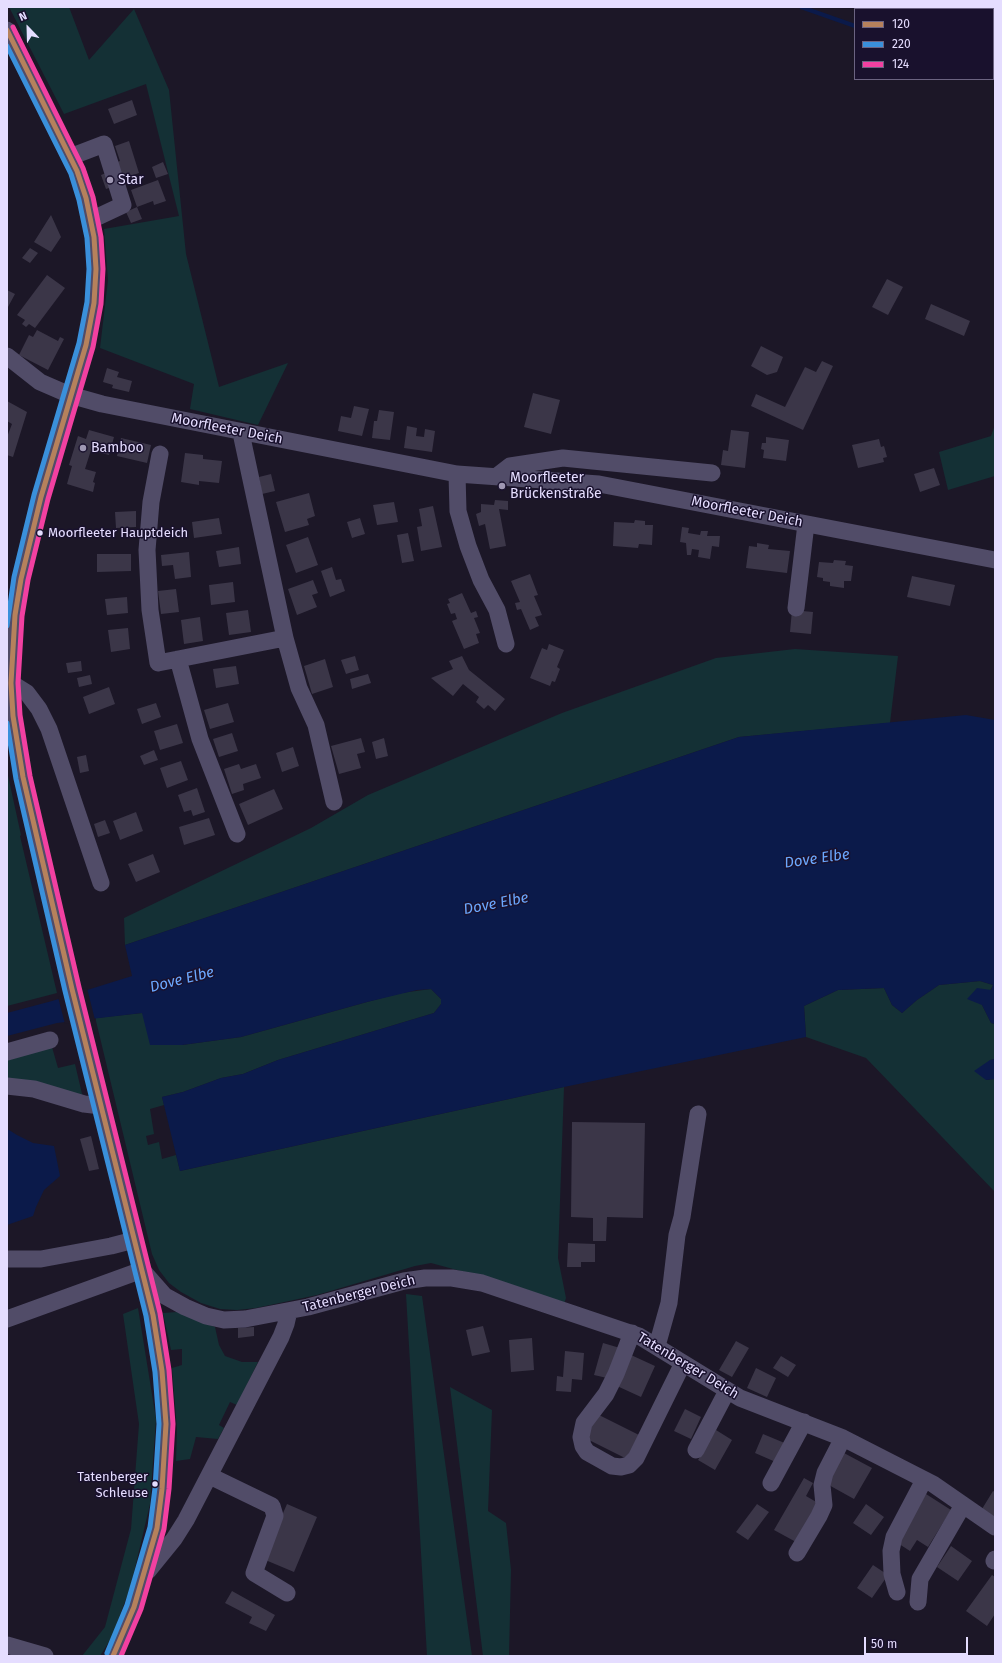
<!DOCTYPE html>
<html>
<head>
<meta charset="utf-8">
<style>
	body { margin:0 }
	#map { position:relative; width:1002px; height:1663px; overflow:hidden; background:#1c1727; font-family:"Fira Sans",sans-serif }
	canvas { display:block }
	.frame { position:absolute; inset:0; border:8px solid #e5ddff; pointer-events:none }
	.legend { position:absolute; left:854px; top:8px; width:140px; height:72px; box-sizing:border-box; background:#19112d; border:1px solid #6b6381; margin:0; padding:5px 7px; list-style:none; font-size:12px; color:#e5ddff }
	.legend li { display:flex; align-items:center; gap:8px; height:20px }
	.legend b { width:20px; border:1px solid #6b6381 }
	.north { position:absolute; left:8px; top:8px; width:40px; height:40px; -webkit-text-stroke:3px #19112d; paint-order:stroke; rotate:337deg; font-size:11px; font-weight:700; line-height:16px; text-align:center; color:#e5ddff }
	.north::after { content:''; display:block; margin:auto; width:14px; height:18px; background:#e5ddff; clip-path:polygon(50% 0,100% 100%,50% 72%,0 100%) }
	.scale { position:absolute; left:864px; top:1637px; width:104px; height:18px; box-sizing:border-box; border:2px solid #e5ddff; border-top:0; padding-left:5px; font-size:12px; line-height:14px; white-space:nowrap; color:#e5ddff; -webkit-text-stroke:3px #19112d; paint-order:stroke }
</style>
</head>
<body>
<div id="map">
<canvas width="1002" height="1663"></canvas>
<div class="frame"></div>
<ul class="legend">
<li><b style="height:5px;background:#b6815c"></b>120</li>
<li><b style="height:5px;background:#3a90db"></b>220</li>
<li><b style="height:5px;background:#f240a1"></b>124</li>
</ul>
<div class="north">N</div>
<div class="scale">50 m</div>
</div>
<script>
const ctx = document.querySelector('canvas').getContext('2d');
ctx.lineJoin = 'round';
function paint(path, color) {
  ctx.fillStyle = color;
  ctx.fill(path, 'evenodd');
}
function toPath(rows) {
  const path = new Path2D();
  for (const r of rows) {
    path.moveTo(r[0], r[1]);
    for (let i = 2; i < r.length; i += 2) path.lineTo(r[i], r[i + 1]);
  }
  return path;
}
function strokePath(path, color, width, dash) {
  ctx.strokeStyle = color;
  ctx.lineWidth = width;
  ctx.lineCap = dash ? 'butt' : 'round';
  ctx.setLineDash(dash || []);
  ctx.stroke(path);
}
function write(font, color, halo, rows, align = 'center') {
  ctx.font = font + ' "Fira Sans",sans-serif';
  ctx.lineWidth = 3;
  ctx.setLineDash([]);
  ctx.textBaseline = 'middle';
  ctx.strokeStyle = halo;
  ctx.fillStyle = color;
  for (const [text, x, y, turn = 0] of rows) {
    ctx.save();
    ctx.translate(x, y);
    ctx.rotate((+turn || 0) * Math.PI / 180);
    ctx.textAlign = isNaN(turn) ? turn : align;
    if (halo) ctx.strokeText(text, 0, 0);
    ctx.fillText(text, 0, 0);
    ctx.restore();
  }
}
paint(toPath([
	[9,7,69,7,89,60,134,9,169,90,186,254,219,387,288,363,258,425,190,409,194,384,100,348,108,280,104,229,179,216,146,84,64,114],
	[995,425,995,476,948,490,939,452,991,436],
	[795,649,898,656,890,723,739,737,125,945,124,918,311,828,368,795,562,713,716,658],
	[7,771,21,835,20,836,57,993,7,1006],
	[980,981,993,985,982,1005,991,1023,995,1024,995,1059,990,1060,986,1080,995,1079,995,1192,866,1058,806,1037,804,1006,838,990,884,988,892,1005,902,1013,917,1000,939,985],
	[431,989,441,999,441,1004,434,1013,278,1060,243,1074,221,1078,183,1092,162,1097,164,1105,150,1109,154,1134,146,1136,148,1145,159,1142,162,1159,176,1155,180,1171,564,1087,558,1258,566,1298,564,1304,468,1273,431,1263,415,1266,317,1295,256,1308,237,1310,220,1309,201,1303,181,1292,169,1283,159,1270,152,1254,96,1021,96,1018,142,1013,182,1045,241,1037,367,1002,401,993],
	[52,1047,58,1068,75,1064,83,1098,7,1079,7,1057],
	[406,1294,422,1296,472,1656,427,1656],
	[138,1308,156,1419,150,1504,131,1585,112,1637,100,1656,82,1656,105,1627,131,1529,139,1424,123,1314],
	[177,1312,215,1327,219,1345,225,1356,242,1362,258,1362,237,1405,230,1402,219,1425,224,1428,218,1439,196,1437,190,1459,176,1461,177,1428,172,1368,182,1365,182,1349,171,1350,163,1313],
	[450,1387,492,1410,488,1511,506,1523,511,1570,509,1656,483,1656]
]), '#143035');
paint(toPath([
	[966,715,995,720,995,1024,991,1023,982,1005,967,999,977,988,991,990,993,985,980,981,939,985,917,1000,902,1013,892,1005,884,988,838,990,804,1006,806,1037,564,1087,180,1171,162,1097,183,1092,221,1078,243,1074,278,1060,434,1013,441,1004,441,999,431,989,417,990,367,1002,241,1037,182,1045,150,1045,142,1013,57,1023,7,1036,7,1013,52,1001,132,976,125,945,739,737],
	[995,1059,995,1079,986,1080,974,1071,990,1060],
	[7,1130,9,1130,17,1135,33,1143,54,1146,60,1176,44,1190,36,1207,33,1216,7,1225]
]), '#0b1a4a');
paint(toPath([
	[87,988,95,1020,65,1024,58,997]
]), '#1c1727');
strokePath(toPath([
	[801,7,855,26],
	[993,73,995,74]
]), '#0b1a4a', 4);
paint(toPath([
	[132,100,137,115,114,124,108,109],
	[129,141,139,173,119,180,121,184,106,189,101,175,116,169,114,163,120,161,115,146],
	[163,162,168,174,156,178,152,167],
	[158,180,166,201,154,205,153,201,137,207,131,190],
	[137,207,142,219,131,223,126,212],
	[51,215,61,237,51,252,34,242],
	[30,248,38,253,30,263,22,258],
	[47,275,65,288,35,328,29,324,26,327,22,324,25,320,17,315],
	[887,279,903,287,888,315,872,307],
	[7,290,15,294,8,307,7,307],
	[931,304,970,321,964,336,925,319],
	[37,330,58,341,60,337,64,339,48,370,19,355,29,335,33,337],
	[761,346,783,357,777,372,767,375,751,366],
	[822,361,833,366,803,430,751,406,756,394,785,407,805,367,816,372],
	[107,368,119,372,117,377,132,381,129,392,112,388,113,385,103,382],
	[533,393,560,400,551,434,524,427],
	[7,401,27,412,13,457,7,455,7,437,12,424,7,421],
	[354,406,369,409,362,436,338,431,341,416,351,418],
	[379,410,394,412,390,440,372,438,374,421,377,421],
	[407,426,417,428,416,436,424,437,425,429,435,431,432,452,404,448],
	[89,430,114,437,109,455,91,450,85,469,96,472,93,482,95,483,93,492,67,484,72,466,69,465,78,436,86,439],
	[731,430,749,432,745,468,721,465,723,450,728,451],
	[766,437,789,440,786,461,763,458,764,450,761,449,762,443,766,443],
	[121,438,151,445,147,463,117,456],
	[879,439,881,447,884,446,887,457,883,458,884,462,858,468,852,445],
	[185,453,203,455,203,459,222,461,219,483,199,481,199,485,181,482],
	[934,468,940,485,920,492,914,474],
	[271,474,275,491,262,494,259,477],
	[309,493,315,516,307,519,309,525,285,532,276,502],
	[495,500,508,501,508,510,499,509,506,546,490,549,485,524,479,526,476,514,481,512,481,504,494,505],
	[394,502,398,522,377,525,373,505],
	[433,506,442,547,421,551,417,527,422,526,419,509],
	[136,511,136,527,116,528,115,512],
	[219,518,222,534,194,538,192,522],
	[360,518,365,534,352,538,347,522],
	[635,520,645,521,645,525,653,525,652,545,639,544,638,548,613,546,614,522,634,523],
	[682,527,689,528,688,533,700,535,701,531,708,531,707,536,720,536,719,547,712,546,710,559,698,557,699,550,692,549,691,555,687,555,686,543,680,542],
	[408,533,414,561,402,563,397,535],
	[308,537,318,565,296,573,286,545],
	[757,543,769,545,768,549,790,551,787,573,746,568,749,546,757,547],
	[239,547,241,564,219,567,216,551],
	[189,552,191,577,175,579,173,565,162,566,161,555],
	[97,554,131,554,131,571,97,572],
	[834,560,846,561,845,565,853,566,851,581,844,581,844,588,830,586,830,582,823,581,823,578,817,577,819,562,833,563],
	[332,567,336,580,341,579,345,591,330,597,321,571],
	[530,574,538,595,534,596,542,615,535,617,539,626,530,630,521,609,517,610,515,603,520,602,511,581],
	[912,576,955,585,950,606,907,597],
	[313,580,318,593,312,595,317,607,297,615,288,589],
	[233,582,235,602,211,605,209,585],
	[176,589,179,612,161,614,158,591],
	[462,593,471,613,476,611,478,617,474,618,480,633,476,634,479,643,464,649,452,621,457,619,455,613,451,614,447,604,450,603,448,599],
	[127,597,128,613,107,615,105,599],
	[248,610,251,632,229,635,226,613],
	[792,610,813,612,811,634,790,632],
	[200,617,203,641,184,644,181,620],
	[128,628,130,649,111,652,108,630],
	[549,644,564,650,557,667,560,669,555,682,552,681,550,686,530,678,542,648,547,650],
	[355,656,359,670,346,674,341,660],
	[462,656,469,670,505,699,495,711,488,705,484,709,476,702,479,697,463,684,453,696,431,678,453,669,449,661],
	[325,659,333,687,312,694,304,666],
	[81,661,82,671,68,673,66,663],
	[236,666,239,684,216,688,213,669],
	[368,674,371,683,352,689,350,679],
	[90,675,92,684,79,687,77,678],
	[109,687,115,704,89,714,83,697],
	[156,703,161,717,142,724,137,709],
	[228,703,234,722,210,729,204,710],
	[177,724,183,743,160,750,154,731],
	[232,733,238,751,219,757,213,739],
	[361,738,365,752,357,754,361,768,339,774,331,746],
	[384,738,388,756,376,759,372,742],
	[293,747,299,766,282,772,276,753],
	[154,750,158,760,144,765,140,756],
	[86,755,89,771,80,773,77,757],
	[181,761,188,780,167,788,160,768],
	[239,764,241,769,256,764,261,778,243,784,244,790,232,794,224,769],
	[197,788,205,812,193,816,191,810,184,812,178,795],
	[274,789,283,809,248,825,239,804],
	[136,812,143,831,120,840,113,821],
	[209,818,215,835,184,845,179,827],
	[105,820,110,833,98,837,94,824],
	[153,854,160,872,136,882,128,864],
	[572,1122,645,1123,643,1218,607,1217,606,1241,593,1241,593,1218,571,1217],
	[91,1136,99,1169,89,1171,80,1139],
	[568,1243,595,1244,595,1262,581,1262,581,1267,567,1267],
	[483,1326,490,1352,472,1356,466,1330],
	[254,1327,254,1336,238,1338,238,1328],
	[532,1338,534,1370,511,1372,509,1340],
	[736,1341,749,1348,732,1377,719,1370],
	[603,1343,620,1348,607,1378,594,1375],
	[565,1351,584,1353,582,1380,572,1379,571,1392,556,1391,557,1376,563,1377],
	[631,1355,655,1366,641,1397,617,1386],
	[781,1356,796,1365,788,1377,773,1368],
	[756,1368,776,1378,767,1397,747,1388],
	[685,1409,701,1417,691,1439,674,1431],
	[597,1414,641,1436,629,1460,585,1438],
	[716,1430,732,1440,715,1470,698,1460],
	[763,1434,787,1444,778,1463,755,1453],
	[844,1453,872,1468,854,1499,827,1484],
	[804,1478,813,1483,806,1496,818,1503,796,1542,774,1530],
	[993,1491,995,1492,995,1517,982,1509],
	[926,1494,951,1510,928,1547,917,1540,910,1551,896,1542],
	[287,1504,317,1517,294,1572,263,1559],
	[757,1504,769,1512,748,1540,736,1532],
	[866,1504,884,1517,871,1535,853,1523],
	[951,1546,972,1561,958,1581,937,1567],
	[873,1565,888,1575,872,1598,857,1588],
	[992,1575,995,1577,995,1614,987,1626,966,1611],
	[232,1591,275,1615,266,1631,249,1623,252,1617,225,1603]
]), '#3b3648');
strokePath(toPath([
	[7,30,77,171,86,198,94,237,96,269,94,303,86,345,41,497,21,579,15,615,12,650,11,683,13,716,23,777,72,989,153,1315,162,1371,166,1424,162,1489,157,1528,134,1607,113,1656],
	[70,157,104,144,123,205,91,220],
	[7,356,40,382,70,395,102,404,457,474,599,484,995,560],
	[241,433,285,638,299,688,316,725,334,802],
	[160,454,151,502,147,550,150,610,158,663,285,638],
	[457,474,458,511,468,546,481,580,497,610,506,644],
	[497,476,510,466,563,458,712,473],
	[796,608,806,524],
	[178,659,200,739,237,834],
	[11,683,27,693,39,709,49,729,101,883],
	[7,1052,50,1040],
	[7,1086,34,1089,84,1104,101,1106],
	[7,1259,41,1259,111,1246,134,1240],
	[143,1271,165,1296,185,1307,206,1316,224,1320,245,1319,308,1307,404,1281,425,1278,452,1278,482,1283,639,1336,740,1398,843,1438,933,1484,995,1527],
	[7,1319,142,1270],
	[632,1333,616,1374,606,1394,584,1423,581,1437,583,1446,587,1452,612,1466,621,1467,629,1465,636,1458,683,1363],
	[657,1346,669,1303,677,1235,682,1217,698,1114],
	[696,1450,727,1391],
	[210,1476,272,1506,275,1516,254,1573,287,1593],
	[771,1483,804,1422],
	[797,1553,819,1516,824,1505,822,1485,825,1473,843,1438],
	[994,1561,995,1559],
	[148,1571,174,1539,186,1520,281,1337,286,1324,289,1311],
	[897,1592,892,1574,891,1551,894,1537,924,1480],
	[918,1602,920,1579,963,1505],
	[7,1645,45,1656]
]), '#514c68', 17);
strokePath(toPath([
	[911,7,916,9],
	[993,34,995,35]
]), '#6b536c', 22);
strokePath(toPath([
	[7,30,77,171,86,198,94,237,96,269,94,303,86,345,41,497,21,579,15,615,11,683,13,716,23,777,72,989,153,1315,162,1371,166,1424,162,1489,157,1528,134,1607,113,1656]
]), '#b6815c', 5);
strokePath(toPath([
	[7,46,71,174,79,200,87,238,89,269,87,302,79,343,34,495,14,577,7,626],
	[7,723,16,779,65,991,146,1316,155,1372,159,1424,155,1488,150,1527,127,1605,107,1653]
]), '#3a90db', 5);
strokePath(toPath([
	[13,27,83,168,93,197,101,237,103,269,101,304,93,347,48,499,28,580,22,616,18,683,20,715,30,776,79,987,160,1313,169,1370,173,1424,169,1489,164,1529,141,1609,121,1656]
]), '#f240a1', 5);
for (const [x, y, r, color] of [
	[110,180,4,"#9f98b3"],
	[83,448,4,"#9f98b3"],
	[502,486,4,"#9f98b3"],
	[40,533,3.5,"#e5ddff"],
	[155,1484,3.5,"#e5ddff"]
]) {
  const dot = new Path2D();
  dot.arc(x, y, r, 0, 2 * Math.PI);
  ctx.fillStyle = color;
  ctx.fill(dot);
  strokePath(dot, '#19112d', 1.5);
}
write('13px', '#e5ddff', '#19112d', [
	["Moorfleeter Hauptdeich",48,533],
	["Tatenberger",148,1477,"right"],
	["Schleuse",148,1493,"right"]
], 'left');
write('14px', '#e5ddff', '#19112d', [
	["Star",118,180],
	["Bamboo",91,448],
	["Moorfleeter",510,478],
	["Brückenstraße",510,494]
], 'left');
write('14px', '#e5ddff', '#19112d', [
	["Moorfleeter Deich",227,429,11],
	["Moorfleeter Deich",747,512,11],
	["Tatenberger Deich",359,1294,-14],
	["Tatenberger Deich",688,1366,31]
]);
write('italic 15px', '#6ba8ff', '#19112d', [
	["Dove Elbe",817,859,-8],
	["Dove Elbe",496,904,-11],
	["Dove Elbe",182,980,-14]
]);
</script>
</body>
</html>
